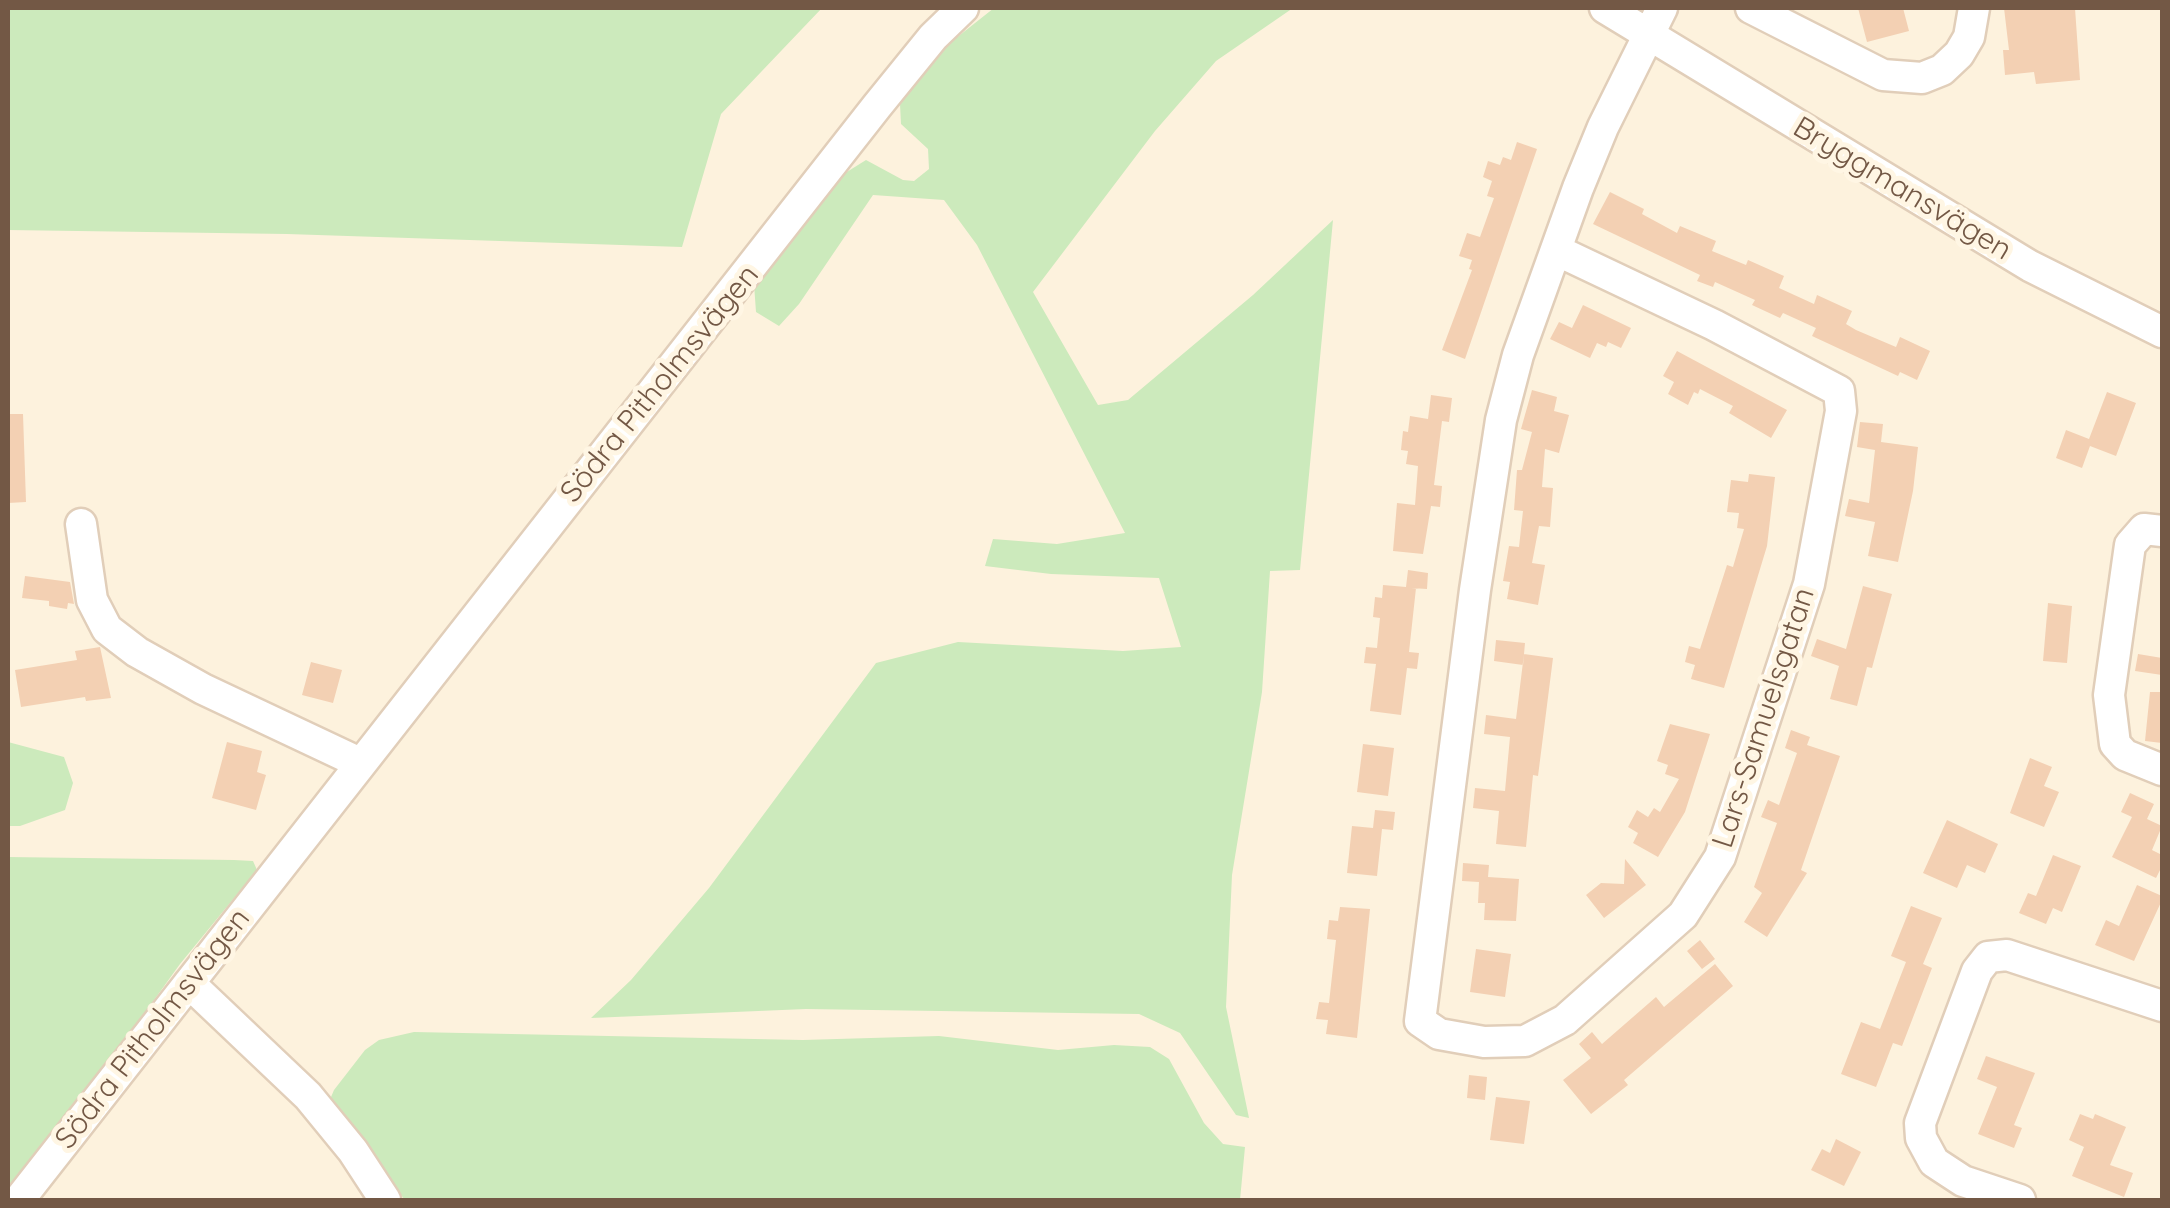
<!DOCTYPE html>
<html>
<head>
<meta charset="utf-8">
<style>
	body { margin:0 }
	#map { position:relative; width:2170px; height:1208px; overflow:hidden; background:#fdf2dd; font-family:Quicksand,sans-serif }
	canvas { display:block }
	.frame { position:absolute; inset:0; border:10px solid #735845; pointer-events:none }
</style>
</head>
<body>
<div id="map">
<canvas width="2170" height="1208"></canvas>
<div class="frame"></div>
</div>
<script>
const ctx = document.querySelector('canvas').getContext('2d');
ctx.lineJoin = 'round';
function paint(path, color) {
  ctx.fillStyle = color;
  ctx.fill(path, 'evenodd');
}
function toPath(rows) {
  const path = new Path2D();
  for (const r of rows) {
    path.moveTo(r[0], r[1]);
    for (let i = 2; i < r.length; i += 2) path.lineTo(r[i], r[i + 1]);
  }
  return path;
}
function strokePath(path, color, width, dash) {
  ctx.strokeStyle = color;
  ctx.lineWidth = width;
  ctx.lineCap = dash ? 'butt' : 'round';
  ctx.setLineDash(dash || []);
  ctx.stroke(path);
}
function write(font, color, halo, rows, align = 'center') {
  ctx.font = font + ' Quicksand,sans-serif';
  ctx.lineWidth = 10;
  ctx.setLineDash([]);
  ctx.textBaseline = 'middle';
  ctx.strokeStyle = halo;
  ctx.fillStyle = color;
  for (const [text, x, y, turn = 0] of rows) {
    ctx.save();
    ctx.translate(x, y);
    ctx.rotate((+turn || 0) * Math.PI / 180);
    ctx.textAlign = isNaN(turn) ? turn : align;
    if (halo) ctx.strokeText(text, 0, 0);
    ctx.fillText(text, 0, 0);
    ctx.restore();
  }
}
paint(toPath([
	[8,8,822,8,721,114,682,247,287,234,8,230],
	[994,8,1293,8,1216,61,1155,131,1033,292,1098,405,1128,400,1253,295,1333,220,1300,570,1270,571,1262,692,1232,875,1226,1007,1249,1118,1236,1115,1180,1033,1139,1014,806,1009,591,1018,631,980,709,888,876,663,958,642,1123,651,1181,647,1159,578,1051,574,985,566,993,539,1057,544,1125,533,977,245,944,200,873,195,799,304,779,326,756,312,754,284,794,238,834,180,866,160,903,180,914,181,929,169,928,149,901,124,900,104,946,46],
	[8,742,64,757,73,783,65,810,20,826,8,826],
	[8,857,234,860,253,861,257,870,180,964,56,1136,16,1182,8,1184],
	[414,1032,803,1040,939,1036,1058,1050,1114,1045,1150,1047,1169,1059,1204,1123,1223,1144,1245,1147,1240,1200,405,1200,328,1104,334,1090,365,1050,379,1040]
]), '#cceabc');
paint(toPath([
	[1858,8,1903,8,1909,31,1867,42],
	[2004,8,2075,8,2080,80,2036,84,2034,72,2005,75,2003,50,2009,50],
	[1517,142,1537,149,1465,359,1442,350,1472,270,1469,269,1472,260,1459,256,1467,233,1480,237,1494,198,1487,196,1492,181,1483,177,1488,161,1500,165,1503,157,1511,160],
	[1610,192,1644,209,1642,214,1677,233,1680,226,1716,241,1712,251,1746,265,1748,260,1784,276,1779,288,1814,304,1817,295,1852,311,1846,324,1856,330,1896,347,1900,337,1930,351,1917,380,1900,372,1898,376,1812,336,1816,328,1783,313,1780,318,1752,305,1755,300,1715,282,1713,287,1697,281,1700,275,1593,224],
	[1583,305,1631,328,1621,348,1608,342,1606,347,1597,343,1590,358,1550,339,1559,322,1572,328],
	[1677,351,1787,410,1771,438,1729,413,1733,406,1700,389,1698,394,1694,392,1688,405,1668,394,1674,382,1663,376],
	[1532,390,1557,397,1554,411,1569,415,1559,453,1545,449,1542,487,1553,488,1550,527,1539,526,1532,563,1545,565,1538,605,1507,599,1510,582,1503,581,1509,546,1519,547,1523,511,1514,510,1517,470,1522,470,1532,432,1521,429],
	[2107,392,2136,403,2116,456,2090,446,2082,468,2056,458,2066,430,2089,439],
	[1431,395,1452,398,1449,422,1442,421,1434,485,1442,486,1440,507,1431,506,1423,554,1393,551,1397,503,1415,505,1418,466,1406,464,1408,451,1401,450,1403,431,1408,432,1410,416,1428,419],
	[8,414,23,414,26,502,8,503],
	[1860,422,1883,424,1881,442,1918,447,1913,491,1898,562,1868,556,1875,522,1845,516,1849,499,1869,503,1875,450,1857,447],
	[1749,474,1775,477,1767,546,1724,688,1691,679,1695,665,1685,662,1689,646,1700,649,1727,565,1733,567,1744,529,1737,528,1739,513,1727,512,1731,480,1748,482],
	[1408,570,1428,573,1427,589,1411,588,1416,588,1409,652,1419,653,1417,669,1407,668,1401,715,1370,711,1376,664,1364,663,1366,647,1377,648,1380,618,1373,617,1375,597,1382,598,1383,585,1406,587],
	[25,576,70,582,74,604,68,603,67,609,49,606,49,601,22,598],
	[1863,586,1892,594,1872,668,1867,667,1857,706,1830,699,1839,666,1811,656,1817,639,1846,649],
	[2048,603,2072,606,2067,663,2043,661],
	[1496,640,1525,643,1523,665,1494,661],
	[100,647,111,698,86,701,85,697,21,707,15,670,77,660,75,651],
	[1524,654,1553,658,1538,776,1533,775,1526,847,1496,844,1499,811,1473,808,1475,788,1505,791,1510,737,1484,734,1486,715,1516,719],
	[2138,654,2162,658,2162,675,2135,671],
	[311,662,342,670,333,703,302,695],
	[2150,692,2162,692,2162,743,2145,741],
	[1670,724,1710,734,1685,812,1658,857,1633,843,1638,833,1628,827,1637,810,1648,817,1654,808,1660,812,1679,779,1665,774,1668,765,1657,761],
	[1791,730,1810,737,1807,745,1840,756,1801,870,1807,873,1767,937,1744,922,1762,893,1754,887,1777,823,1761,817,1768,800,1779,805,1797,753,1785,748],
	[227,742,262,751,257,772,266,775,256,810,212,798],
	[1363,744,1394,748,1388,796,1357,792],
	[2030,758,2052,767,2044,786,2059,792,2044,827,2010,813],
	[2130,793,2154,804,2147,819,2162,826,2152,850,2162,855,2162,866,2156,878,2112,857,2132,817,2121,812],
	[1375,810,1395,812,1393,830,1382,829,1377,876,1347,873,1352,826,1373,828],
	[1947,820,1998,844,1985,873,1967,865,1957,888,1923,873],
	[2053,855,2081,866,2062,912,2053,908,2046,924,2019,913,2028,893,2036,896],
	[1625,859,1646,885,1604,918,1586,895,1601,883,1624,884],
	[1463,863,1489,865,1488,877,1519,879,1516,921,1484,920,1485,903,1478,903,1479,882,1462,881],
	[2137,885,2162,896,2162,900,2134,961,2095,945,2106,920,2119,926],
	[1911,906,1942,918,1923,964,1932,968,1902,1046,1893,1043,1876,1087,1841,1074,1861,1022,1880,1029,1906,962,1891,956],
	[1340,907,1370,909,1357,1038,1326,1034,1328,1020,1316,1019,1319,1002,1329,1003,1336,940,1327,939,1329,920,1338,921],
	[1700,940,1715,959,1702,969,1687,951],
	[1476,949,1511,954,1505,997,1470,992],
	[1715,964,1733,986,1624,1080,1628,1085,1591,1114,1563,1080,1591,1058,1579,1044,1592,1032,1602,1044,1656,997,1664,1007],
	[1986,1056,2035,1073,2014,1125,2022,1128,2014,1148,1978,1134,1997,1087,1977,1079],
	[1469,1075,1487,1077,1485,1100,1467,1098],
	[1496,1097,1530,1101,1524,1144,1490,1140],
	[2080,1114,2093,1119,2095,1114,2126,1127,2110,1165,2133,1173,2124,1197,2072,1176,2084,1147,2069,1140],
	[1836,1139,1861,1152,1844,1186,1811,1170,1822,1149,1830,1153]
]), '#f3d0b3');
const minor = toPath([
	[1605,8,2030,266,2162,332],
	[1751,8,1883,75,1922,78,1942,70,1959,54,1969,37,1974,8],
	[1558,251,1714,325,1839,391,1841,411,1809,584,1720,857,1683,915,1565,1020,1525,1041,1484,1042,1439,1034,1420,1021,1475,590,1501,420,1518,355,1578,188,1603,127,1662,8],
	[81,524,92,600,107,629,137,652,203,689,360,763],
	[2162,531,2144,529,2130,545,2109,695,2115,744,2125,755,2162,770],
	[189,983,308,1096,353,1151,385,1200],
	[19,1200,877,106,933,37,963,8],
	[2020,1200,1963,1181,1934,1162,1921,1138,1920,1123,1977,971,1988,957,2007,955,2162,1006]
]);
strokePath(minor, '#e1ceb9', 35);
strokePath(minor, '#fff', 30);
write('30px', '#735845', '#fff6e4', [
	["Bryggmansvägen",1902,189,31],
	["Södra Pitholmsvägen",660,384,-51],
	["Lars-Samuelsgatan",1764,718,-72],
	["Södra Pitholmsvägen",153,1029,-52]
]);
</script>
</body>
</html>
